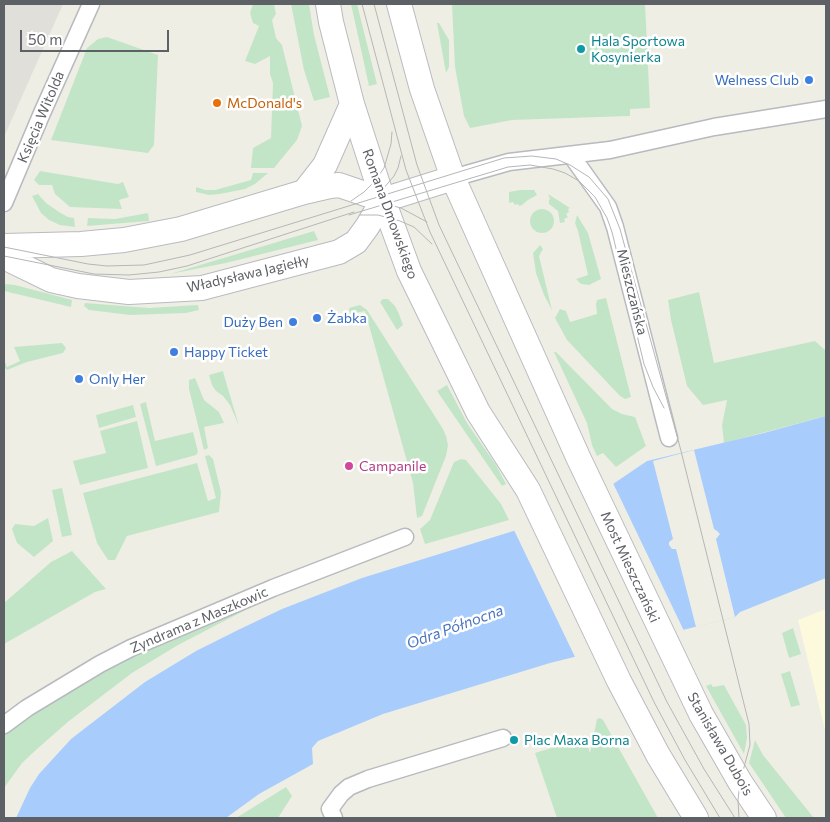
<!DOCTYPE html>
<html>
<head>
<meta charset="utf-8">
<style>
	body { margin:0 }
	#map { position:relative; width:830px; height:822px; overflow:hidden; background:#efeee5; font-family:Commissioner,sans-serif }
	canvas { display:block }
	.frame { position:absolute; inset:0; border:5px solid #5d6065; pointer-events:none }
	.scale { position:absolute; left:20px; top:30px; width:149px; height:22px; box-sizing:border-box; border:2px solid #5d6065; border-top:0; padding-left:6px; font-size:15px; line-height:18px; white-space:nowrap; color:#5d6065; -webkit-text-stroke:4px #fff; paint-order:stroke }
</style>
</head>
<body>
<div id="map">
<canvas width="830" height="822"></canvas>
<div class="frame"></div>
<div class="scale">50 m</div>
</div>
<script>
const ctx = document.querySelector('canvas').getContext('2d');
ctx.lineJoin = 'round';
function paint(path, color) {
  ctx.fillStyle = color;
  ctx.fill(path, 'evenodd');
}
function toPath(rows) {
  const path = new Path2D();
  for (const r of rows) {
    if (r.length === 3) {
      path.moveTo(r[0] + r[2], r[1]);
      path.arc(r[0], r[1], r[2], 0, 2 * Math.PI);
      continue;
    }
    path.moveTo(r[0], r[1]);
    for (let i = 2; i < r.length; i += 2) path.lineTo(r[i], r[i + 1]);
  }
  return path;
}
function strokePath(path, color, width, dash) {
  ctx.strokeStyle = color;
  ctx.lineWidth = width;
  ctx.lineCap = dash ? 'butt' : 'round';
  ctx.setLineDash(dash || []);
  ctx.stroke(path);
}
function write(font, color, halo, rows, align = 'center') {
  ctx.font = font + ' Commissioner,sans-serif';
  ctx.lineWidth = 5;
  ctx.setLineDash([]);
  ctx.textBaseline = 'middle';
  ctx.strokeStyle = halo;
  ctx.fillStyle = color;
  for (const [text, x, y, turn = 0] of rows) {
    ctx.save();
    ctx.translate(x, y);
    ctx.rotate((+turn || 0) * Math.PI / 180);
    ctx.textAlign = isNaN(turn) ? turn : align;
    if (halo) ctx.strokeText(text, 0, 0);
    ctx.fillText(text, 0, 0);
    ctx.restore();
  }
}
paint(toPath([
	[826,609,826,734,798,620]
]), '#fdf9dc');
paint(toPath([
	[4,4,63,4,4,137]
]), '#e0dfd9');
paint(toPath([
	[253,4,274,4,276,14,272,20,276,38,282,45,302,126,297,140,274,168,251,168,253,148,271,138,273,83,270,74,270,56,255,64,245,61,259,26,253,23,250,13],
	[291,4,309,4,314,35,330,97,314,101,304,70],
	[351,4,357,4,377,84,369,86],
	[452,4,645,4,650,108,630,109,630,116,512,120,470,128,464,116,455,67],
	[437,23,439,23,449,40,449,67,446,73],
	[107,37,158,55,154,145,148,153,51,140,87,48,98,39],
	[40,171,118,184,123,182,129,197,119,200,122,209,70,207,55,194,52,185,39,185,34,180],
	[253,173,268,173,255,184,245,189,220,194,209,195,196,192,196,187,205,190,215,190,251,180],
	[520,190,534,190,537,195,528,200,522,205,519,206,518,204,515,205,513,202,509,203,509,192],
	[38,194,46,203,59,212,68,217,74,218,75,227,60,225,49,220,41,213,32,196],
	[548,194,570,208,568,209,569,212,566,214,568,217,564,219,565,222,560,223,558,211,549,204,549,200,550,199],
	[542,221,12],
	[148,213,149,221,87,226,88,218,115,219],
	[577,215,588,233,601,279,589,285,581,284,576,279,588,275,578,231,575,223],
	[314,231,318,240,226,263,170,274],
	[540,245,543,249,539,256,552,310,544,295,536,273,533,253],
	[4,284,15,285,72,300,71,307,4,291],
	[699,292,714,363,815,341,826,351,826,416,724,443,722,425,727,400,703,405,687,386,671,320,668,300],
	[606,298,631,397,625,399,620,396,567,340,555,318,560,309,566,311,570,322,597,314,596,304,597,300],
	[383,299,388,299,395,306,399,314,403,325,397,330,380,302],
	[85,303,149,308,198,305,199,310,186,313,130,315,89,310,84,306],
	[360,305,367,310,443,429,446,436,448,445,446,456,422,516,417,518,413,483,365,311,350,314,349,308],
	[62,343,66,348,63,353,27,362,7,370,4,367,4,359,7,367,20,361,14,347],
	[554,352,556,352,612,409,622,414,635,417,646,446,616,467,603,453,597,456,592,445,587,423],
	[223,371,224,375,239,426,230,405,223,396,216,391,212,385,209,375],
	[195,378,204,400,219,412,224,423,204,427,208,448,204,450,189,389,189,380],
	[447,385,467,423,496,465,506,484,502,486,437,391],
	[146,402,155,441,193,432,198,452,196,455,156,466,140,404],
	[133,405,136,417,99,428,96,415],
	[137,421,148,468,80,485,73,461,106,453,100,431],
	[209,455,213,459,221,492,219,512,127,536,115,560,108,560,97,543,83,493,197,463,208,501,216,498,205,456],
	[461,459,466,460,501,504,509,520,425,544,420,529,430,520,454,462],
	[62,488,72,535,62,537,52,490],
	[48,518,53,541,34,557,17,543,12,529,15,524,34,526],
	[72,551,106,589,95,592,4,644,4,603,51,562],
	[257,604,178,645,132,673,69,721,37,749,22,763,4,788,4,735,16,726,110,666],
	[793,628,801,654,789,658,782,633],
	[790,671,800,705,791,707,781,674],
	[711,684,713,687,724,685,746,725,747,738,744,754,706,686],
	[600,718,603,720,658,818,557,818,535,753,585,738,590,753,597,719],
	[755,740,763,755,814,818,786,818,749,763],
	[286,787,292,796,278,818,236,818]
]), '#c3e5c7');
paint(toPath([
	[826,416,826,578,740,612,735,617,550,663,383,714,318,741,312,748,313,764,259,794,226,818,16,818,30,788,39,774,71,739,145,682,196,651,238,630,282,609,362,578,523,528,613,484,647,461,760,434]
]), '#a8cdfc');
paint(toPath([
	[694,450,714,529,717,531,720,534,716,539,735,617,696,627,676,549,672,549,669,545,669,542,673,539,653,461],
	[612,481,685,633,576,659,513,528,522,526]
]), '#efeee5');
const street = toPath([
	[571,155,608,207,615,227,669,438],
	[453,178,509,162,610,150,714,127,826,109],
	[4,203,42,113,91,4],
	[4,725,27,708,100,664,131,648,273,588,405,537],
	[334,818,330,809,341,794,349,787,368,779,503,738]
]);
const secondary = toPath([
	[328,4,331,22,352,104,383,200,409,271,478,412,528,490,619,681,658,755,696,818],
	[399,4,422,89,453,178,578,457,701,714,740,782,764,818],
	[304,192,325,165,352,104],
	[4,246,81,244,124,240,181,229,304,192,330,186,339,185,383,200,453,178],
	[4,257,51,280,78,286,129,292,202,288,339,252,356,242,367,227,383,200]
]);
strokePath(street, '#b7babe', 19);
strokePath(secondary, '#b9bbc0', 26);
strokePath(street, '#fff', 16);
strokePath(secondary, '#fff', 24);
strokePath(toPath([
	[362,4,406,170,430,232,654,702,685,760,720,818],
	[374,4,417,165,439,225,667,702,704,769,735,818],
	[377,196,394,176,398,168,401,156],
	[351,201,364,192,375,181,384,168,391,144,392,132],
	[386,204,401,208,427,222],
	[349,215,508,167,530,165,553,169,565,173,579,181,595,197,607,218,612,232,644,364,653,387,664,408],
	[360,215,378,215,400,221,414,227,432,244],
	[4,247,88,264,107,266,144,265,190,255,504,158,532,156,556,159,570,165,589,177,608,199,620,229,680,447,749,724,750,745,740,782,738,800,739,818],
	[4,256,94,274,129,275,159,272,187,266,354,212]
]), '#b5b6b6', 1);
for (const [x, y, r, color] of [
	[581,49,5,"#0f9aa8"],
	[809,80,5,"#3f7fe0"],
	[217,103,5,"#e8710a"],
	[317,318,5,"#3f7fe0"],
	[293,322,5,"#3f7fe0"],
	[174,352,5,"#3f7fe0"],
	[79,379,5,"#3f7fe0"],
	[349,466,5,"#d1479c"],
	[514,740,5,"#0f9aa8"]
]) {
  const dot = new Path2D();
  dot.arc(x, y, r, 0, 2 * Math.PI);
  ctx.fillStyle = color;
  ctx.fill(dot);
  strokePath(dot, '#fff', 2);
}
write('14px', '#0d838f', '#fff', [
	["Hala Sportowa",591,41],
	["Kosynierka",591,57],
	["Plac Maxa Borna",524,740]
], 'left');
write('14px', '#366cbe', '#fff', [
	["Welness Club",799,80,"right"],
	["Żabka",327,318],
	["Duży Ben",283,322,"right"],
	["Happy Ticket",184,352],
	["Only Her",89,379]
], 'left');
write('14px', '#c56008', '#fff', [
	["McDonald's",227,103]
], 'left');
write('14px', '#5d6065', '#fff', [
	["Księcia Witolda",41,117,-67],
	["Romana Dmowskiego",390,214,70],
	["Władysława Jagiełły",248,274,-13],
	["Mieszczańska",632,292,76],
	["Most Mieszczański",630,567,65],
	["Zyndrama z Maszkowic",199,620,-23],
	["Stanisława Dubois",720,744,60]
]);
write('14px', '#b23c85', '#fff', [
	["Campanile",359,466]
], 'left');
write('italic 15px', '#4b75bf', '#fff', [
	["Odra Północna",455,627,-20]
]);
</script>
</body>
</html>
